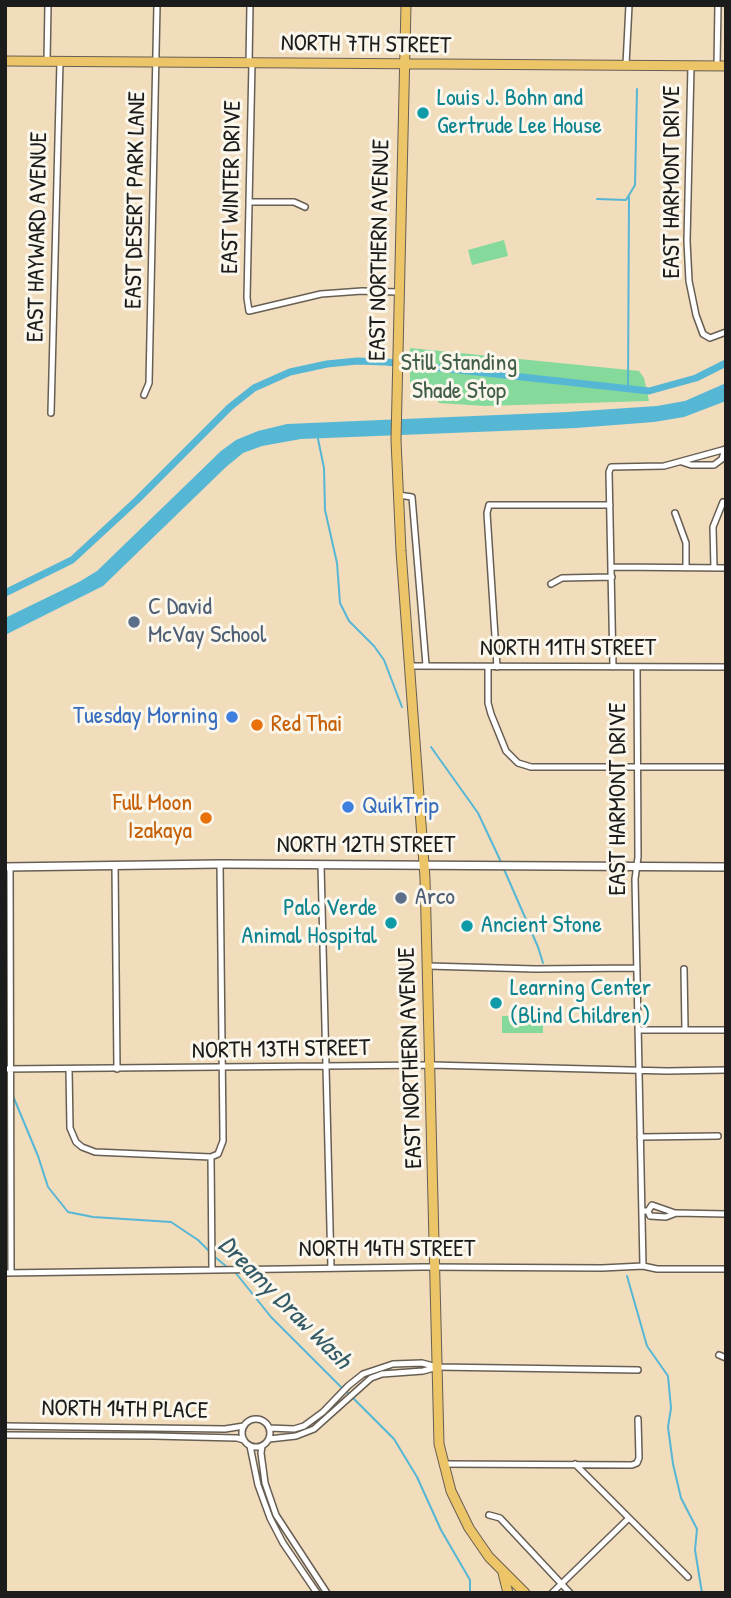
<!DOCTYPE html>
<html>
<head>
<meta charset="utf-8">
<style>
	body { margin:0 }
	#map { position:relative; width:731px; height:1598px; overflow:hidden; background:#f1dcbc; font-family:"Patrick Hand",sans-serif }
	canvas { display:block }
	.frame { position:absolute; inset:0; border:7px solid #1c1c1c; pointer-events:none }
</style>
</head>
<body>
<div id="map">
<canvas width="731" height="1598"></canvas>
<div class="frame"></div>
</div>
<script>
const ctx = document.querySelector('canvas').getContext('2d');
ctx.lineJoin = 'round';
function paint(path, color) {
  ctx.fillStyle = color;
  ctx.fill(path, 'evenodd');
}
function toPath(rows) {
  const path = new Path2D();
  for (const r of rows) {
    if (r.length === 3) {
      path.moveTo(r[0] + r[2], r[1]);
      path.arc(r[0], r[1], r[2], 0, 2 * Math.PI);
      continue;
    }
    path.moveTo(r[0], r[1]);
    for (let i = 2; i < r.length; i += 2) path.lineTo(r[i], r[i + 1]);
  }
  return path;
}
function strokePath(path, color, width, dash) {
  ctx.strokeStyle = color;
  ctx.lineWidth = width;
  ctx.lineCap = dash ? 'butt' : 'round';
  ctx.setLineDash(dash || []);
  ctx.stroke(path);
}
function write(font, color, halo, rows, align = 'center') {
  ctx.font = font + ' "Patrick Hand",sans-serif';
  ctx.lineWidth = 6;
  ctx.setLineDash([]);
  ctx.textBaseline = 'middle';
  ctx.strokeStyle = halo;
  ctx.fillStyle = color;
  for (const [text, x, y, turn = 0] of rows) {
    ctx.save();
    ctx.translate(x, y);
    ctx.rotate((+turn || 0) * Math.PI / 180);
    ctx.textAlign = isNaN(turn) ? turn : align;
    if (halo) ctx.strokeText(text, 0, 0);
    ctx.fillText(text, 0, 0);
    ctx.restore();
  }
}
paint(toPath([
	[504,240,508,256,472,265,468,250],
	[410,348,639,371,644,378,649,401,485,406,439,403,434,395,433,385,410,385],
	[543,1015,543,1033,502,1033,502,1016]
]), '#85d99b');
paint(toPath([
	[726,383,726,401,684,417,654,422,576,428,301,439,262,446,243,453,226,467,103,586,5,635,5,618,79,582,97,571,221,451,236,440,258,431,287,424,568,412,657,406,685,401]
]), '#56b7d5');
strokePath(toPath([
	[597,199,626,200,635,185,637,89],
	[628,389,629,197],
	[318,439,324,468,325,510,337,563,340,603,349,621,374,646,384,660,402,707],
	[431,747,478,813,501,862],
	[503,867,538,947,543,963],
	[5,1079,8,1085],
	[13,1096,38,1156,48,1187,68,1212,93,1217,171,1222,198,1240,209,1251],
	[215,1257,227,1267],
	[235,1272,271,1317,342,1388],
	[627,1276,647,1346,668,1376,671,1408,668,1427,673,1464,681,1498,697,1529,695,1550,702,1593],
	[347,1392,394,1439,417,1477,441,1530,470,1580,470,1593]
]), '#56b7d5', 2);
strokePath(toPath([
	[5,593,72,560,137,500,230,407,254,388,290,372,327,364,357,361,386,362,649,391,696,378,726,363]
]), '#56b7d5', 7);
const minor = toPath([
	[47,61,48,5],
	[249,63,250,5],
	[252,63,247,298,249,311,321,294,362,291,398,292],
	[626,65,629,5],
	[691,66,687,241,689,281,696,315,703,334,710,338,726,332],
	[717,66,718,5],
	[249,202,294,202,305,207],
	[144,395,149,383,157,5],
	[51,413,60,62],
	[682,462,691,465,714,465,722,459,725,449],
	[398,495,412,497,426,665],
	[675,513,686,543,686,568],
	[612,567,726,568],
	[714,568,713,527,723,502],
	[551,584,562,578,612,577],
	[410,666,726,667],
	[488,667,488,703,491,714,506,751,518,763,531,767,726,767],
	[497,667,487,513,489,505,610,505],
	[613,667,609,472,611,467,664,466,726,449],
	[637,667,638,857,635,879,643,1266],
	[115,865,117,1069],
	[321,865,331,1268],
	[10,867,11,1273],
	[428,966,535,969,637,968],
	[684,969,685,1029],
	[638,1030,726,1030],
	[5,1069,431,1065,667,1071,726,1070],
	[69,1069,70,1128,76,1142,82,1147,95,1152,211,1157,218,1154,223,1141,223,1134,220,864],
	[640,1137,718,1136],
	[211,1157,212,1270],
	[642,1211,648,1211,650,1216,666,1217,676,1213,726,1214],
	[648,1211,652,1205,675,1213],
	[5,1273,423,1267,602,1268,643,1266,657,1269,726,1269],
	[719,1355,726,1358],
	[256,1433,14],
	[5,1426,225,1429,244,1426],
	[269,1428,294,1429,304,1426,323,1412,348,1386,363,1374,393,1364,422,1363,437,1367,638,1370],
	[5,1435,153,1436,237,1438,244,1440],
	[269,1439,296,1436,314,1429,371,1378,382,1374,423,1371,434,1368],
	[250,1446,258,1485,270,1518,283,1543,317,1593],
	[262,1446,261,1453,265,1483,276,1515,327,1593],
	[443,1464,632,1465,637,1463,639,1458,638,1419],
	[575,1464,688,1577],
	[489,1515,500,1518,570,1593],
	[552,1593,629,1518]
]);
const tertiary = toPath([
	[5,867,220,864,726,867]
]);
const primary = toPath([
	[406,5,396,440,401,551,425,878,439,1444,451,1491,469,1528,489,1557,525,1593],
	[5,61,726,66],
	[503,1573,508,1593]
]);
strokePath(minor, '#675f54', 8);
strokePath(tertiary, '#675f54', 10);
strokePath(primary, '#675f54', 11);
strokePath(minor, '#fff', 5);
strokePath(tertiary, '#fff', 7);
strokePath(primary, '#edc569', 9);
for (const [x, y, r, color] of [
	[423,113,7,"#0f9aa8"],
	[134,622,7,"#5c6f8a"],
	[232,717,7,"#3f7fe0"],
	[257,725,7,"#e8710a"],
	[348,807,7,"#3f7fe0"],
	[206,818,7,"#e8710a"],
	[401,898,7,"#5c6f8a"],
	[391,923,7,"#0f9aa8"],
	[467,926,7,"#0f9aa8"],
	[496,1003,7,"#0f9aa8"]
]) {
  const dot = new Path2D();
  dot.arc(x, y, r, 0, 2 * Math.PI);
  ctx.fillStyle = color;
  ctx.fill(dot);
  strokePath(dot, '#fbf7ec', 2.5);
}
write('24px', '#1c1c1c', '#fbf7ec', [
	["NORTH 7TH STREET",366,45,1],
	["EAST HARMONT DRIVE",673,182,-90],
	["EAST WINTER DRIVE",232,187,-89],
	["EAST DESERT PARK LANE",136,200,-89],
	["EAST HAYWARD AVENUE",38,237,-89],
	["EAST NORTHERN AVENUE",380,250,-89],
	["NORTH 11TH STREET",568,649],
	["EAST HARMONT DRIVE",619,799,-90],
	["NORTH 12TH STREET",366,846],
	["NORTH 13TH STREET",281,1050,-1],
	["EAST NORTHERN AVENUE",411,1058,-92],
	["NORTH 14TH STREET",387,1250],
	["NORTH 14TH PLACE",125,1410,1]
]);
write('24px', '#0d838f', '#fbf7ec', [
	["Louis J. Bohn and",437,99],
	["Gertrude Lee House",437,127],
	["Palo Verde",377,909,"right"],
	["Animal Hospital",377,937,"right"],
	["Ancient Stone",481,926],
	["Learning Center",510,989],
	["(Blind Children)",510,1017]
], 'left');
write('24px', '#415e48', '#fbf7ec', [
	["Still Standing",459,364],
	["Shade Stop",459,392]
]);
write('24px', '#4e5e75', '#fbf7ec', [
	["C David",148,608],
	["McVay School",148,636],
	["Arco",415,898]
], 'left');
write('24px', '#366cbe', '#fbf7ec', [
	["Tuesday Morning",218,717],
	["QuikTrip",362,807,"left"]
], 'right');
write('24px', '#c56008', '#fbf7ec', [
	["Red Thai",271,725],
	["Full Moon",192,804,"right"],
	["Izakaya",192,832,"right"]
], 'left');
write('italic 26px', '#335a66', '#fbf7ec', [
	["Dreamy Draw Wash",284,1303,45]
]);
</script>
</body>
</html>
